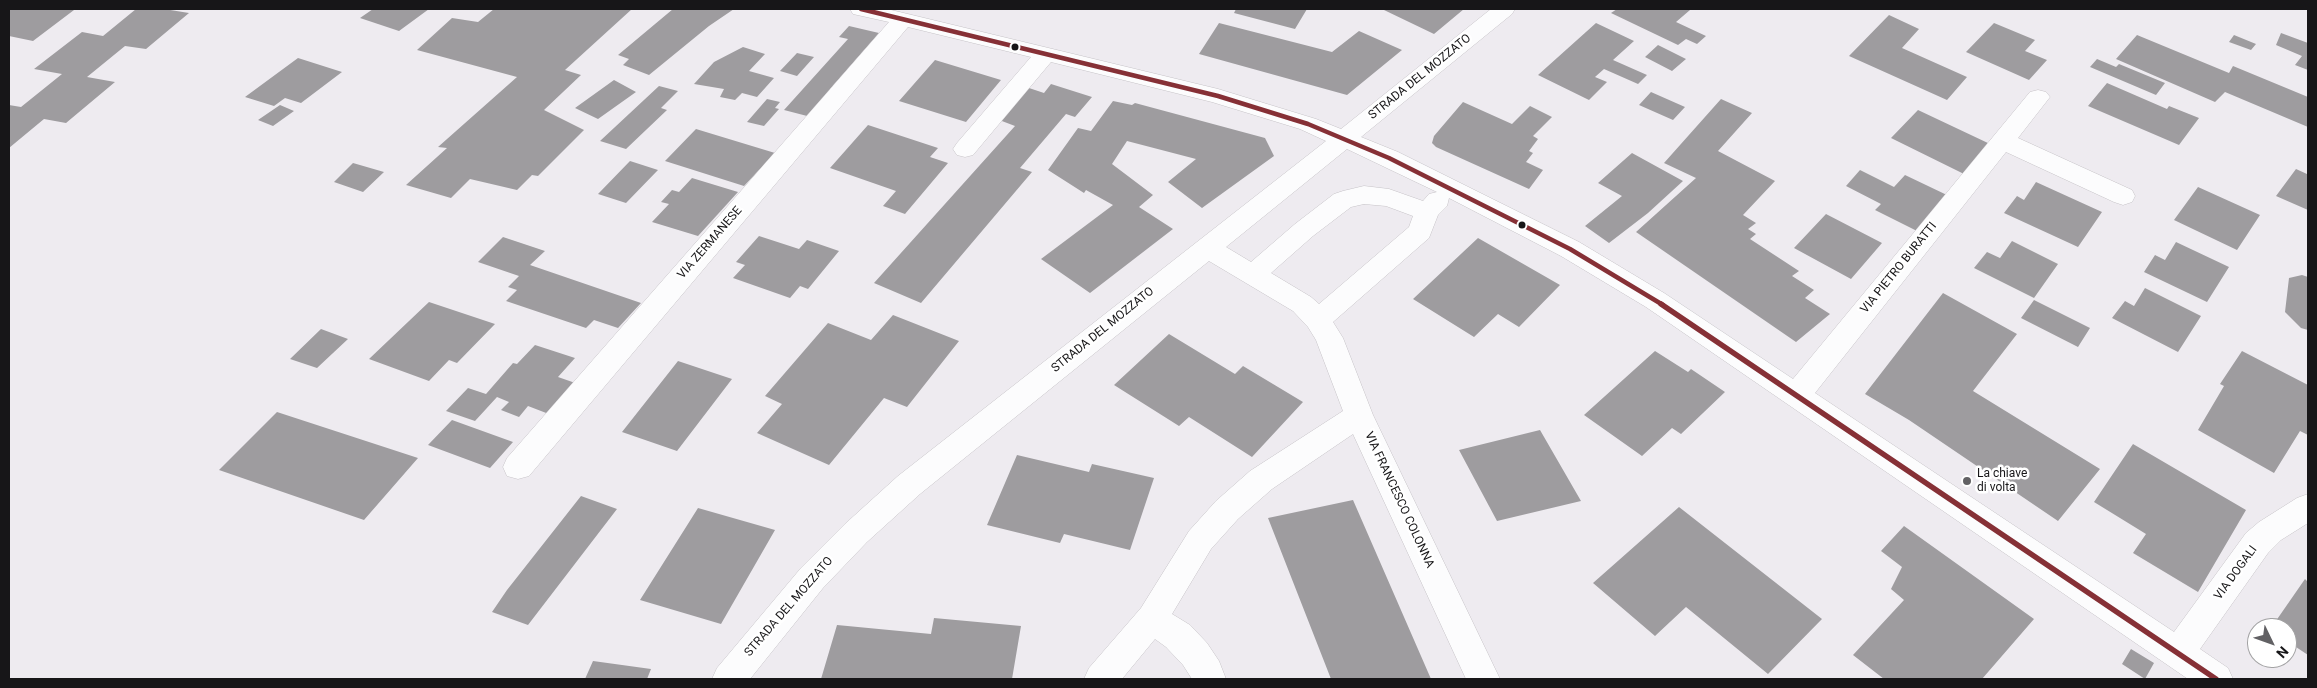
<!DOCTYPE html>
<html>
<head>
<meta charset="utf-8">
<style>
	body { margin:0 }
	#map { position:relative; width:2317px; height:688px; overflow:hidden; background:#eeebf0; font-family:Roboto,sans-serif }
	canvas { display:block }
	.frame { position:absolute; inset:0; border:10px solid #171618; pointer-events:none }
	.north { position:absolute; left:2247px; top:618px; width:50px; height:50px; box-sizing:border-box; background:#fff; border:1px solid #a2a2a3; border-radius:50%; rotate:132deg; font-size:14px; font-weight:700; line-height:20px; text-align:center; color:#171618 }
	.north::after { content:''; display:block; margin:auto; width:18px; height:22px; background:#626164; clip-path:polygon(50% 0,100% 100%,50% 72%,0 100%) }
</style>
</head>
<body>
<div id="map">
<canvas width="2317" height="688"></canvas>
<div class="frame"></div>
<div class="north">N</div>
</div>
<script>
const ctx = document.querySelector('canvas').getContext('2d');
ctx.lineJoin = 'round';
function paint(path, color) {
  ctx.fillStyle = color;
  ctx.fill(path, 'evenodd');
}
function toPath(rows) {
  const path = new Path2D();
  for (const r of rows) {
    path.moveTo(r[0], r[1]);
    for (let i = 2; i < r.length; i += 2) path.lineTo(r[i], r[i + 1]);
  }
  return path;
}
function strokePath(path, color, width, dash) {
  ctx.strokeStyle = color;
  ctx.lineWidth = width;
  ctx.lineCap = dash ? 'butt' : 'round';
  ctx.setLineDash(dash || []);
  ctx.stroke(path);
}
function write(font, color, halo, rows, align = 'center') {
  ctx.font = font + ' Roboto,sans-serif';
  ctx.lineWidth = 5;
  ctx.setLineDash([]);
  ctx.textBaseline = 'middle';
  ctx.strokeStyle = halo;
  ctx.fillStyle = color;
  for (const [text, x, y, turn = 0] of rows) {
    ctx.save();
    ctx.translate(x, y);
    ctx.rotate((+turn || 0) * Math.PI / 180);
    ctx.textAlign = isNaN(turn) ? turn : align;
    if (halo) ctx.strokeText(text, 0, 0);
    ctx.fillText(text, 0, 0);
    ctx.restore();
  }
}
paint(toPath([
	[9,9,67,9,74,10,33,41,9,36],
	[136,9,164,9,189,13,146,49,125,46,87,77,115,82,66,123,44,119,9,148,9,105,21,107,62,74,34,69,82,32,103,36],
	[373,9,429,9,399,31,360,18],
	[494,9,632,9,565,70,581,75,544,110,584,130,538,176,532,175,517,190,470,179,451,198,406,185,447,148,438,147,517,77,417,50,452,18,478,22],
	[673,9,734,9,709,26,649,75,623,65,629,59,618,55],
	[1236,9,1307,9,1295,29,1234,13],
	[1386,9,1464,9,1434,34,1384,10],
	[1617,9,1688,9,1690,10,1676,22,1706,36,1697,44,1686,39,1678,45,1611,13],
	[1889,15,1919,29,1902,48,1967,77,1947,100,1849,56],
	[1219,23,1332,52,1359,31,1402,50,1347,95,1199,54],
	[1596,23,1634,41,1613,60,1647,75,1638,84,1604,69,1595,77,1607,82,1589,100,1538,75],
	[1994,23,2035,40,2025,51,2047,60,2029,80,1966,52],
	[849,26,879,33,830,89,835,90,811,117,784,110,848,39,839,37],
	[2281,33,2308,43,2308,70,2295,65,2302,56,2276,45],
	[2137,35,2229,73,2233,66,2308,97,2308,127,2225,92,2215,102,2116,59],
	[2234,35,2256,44,2251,50,2229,42],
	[1658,45,1686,59,1672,71,1645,57],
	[743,47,765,54,749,71,774,78,757,97,742,93,735,100,720,97,724,89,694,84,714,62],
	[797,53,814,57,797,76,780,71],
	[298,58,342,72,301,103,285,98,274,106,245,97],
	[2097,59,2116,67,2119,64,2165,83,2156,95,2090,67],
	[935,60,1001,80,966,122,899,101],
	[614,80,636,92,598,119,575,108],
	[2107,83,2167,109,2169,106,2199,118,2179,145,2088,106],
	[1051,84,1092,97,1075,117,1066,114,1020,168,1032,172,921,303,874,283,1015,126,994,118,1023,86,1044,93],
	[659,86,678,91,661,108,667,110,626,149,600,141],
	[1651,92,1685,107,1673,120,1639,105],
	[767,99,780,102,775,108,779,109,764,126,747,122],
	[1721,99,1752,113,1718,151,1775,181,1743,215,1756,223,1748,229,1756,234,1750,239,1799,271,1792,276,1814,290,1805,298,1830,314,1796,342,1636,232,1696,178,1664,163],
	[1113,101,1132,105,1135,103,1265,138,1274,156,1202,208,1168,182,1196,159,1127,141,1112,164,1153,195,1139,207,1173,229,1090,293,1041,259,1113,205,1086,190,1084,193,1048,170,1078,128,1091,131],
	[1463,102,1512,124,1530,106,1552,117,1533,136,1538,139,1529,151,1533,153,1526,162,1543,170,1529,189,1436,147,1432,143,1434,136],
	[280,105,294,111,273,126,258,120],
	[1918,110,1990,144,1964,174,1891,138],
	[868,125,938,148,930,157,948,163,905,214,883,206,896,191,830,168],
	[696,129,775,153,744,186,665,161],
	[1632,153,1683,181,1648,213,1609,243,1585,226,1622,196,1598,183],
	[630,161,658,170,626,203,598,194],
	[353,163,384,172,363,192,334,182],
	[2296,169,2307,174,2308,173,2308,210,2276,196],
	[1860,170,1894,187,1905,175,1949,196,1919,232,1875,210,1881,204,1846,186],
	[692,178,738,192,698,236,652,222,669,204,661,202,672,190,679,192],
	[2036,182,2102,212,2078,247,2004,213,2017,196,2024,200],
	[2198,187,2260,215,2237,250,2174,220],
	[1826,214,1882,243,1851,279,1794,248],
	[759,236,799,249,807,240,839,251,808,289,800,286,790,298,733,278,745,265,736,262],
	[503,237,545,251,530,265,641,303,618,328,594,320,586,328,506,301,517,290,508,287,519,276,478,262],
	[1478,238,1560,285,1519,327,1498,314,1474,337,1413,299],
	[2012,241,2058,264,2034,298,1974,268,1987,252,2000,258],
	[2176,242,2229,267,2207,302,2144,272,2155,255,2165,260],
	[2302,275,2308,277,2308,330,2301,328,2285,312,2289,278],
	[2145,288,2201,316,2178,352,2112,318,2125,301,2134,306],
	[1943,293,2017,334,1973,391,2100,469,2058,521,1909,420,1865,394],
	[2034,300,2090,328,2078,347,2021,318],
	[429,302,495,324,457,363,449,360,429,381,369,359],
	[893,315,959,341,907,407,884,398,829,465,757,433,782,404,765,396,828,323,871,340],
	[321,329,348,339,317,368,290,359],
	[1169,334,1235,374,1243,366,1303,402,1252,457,1189,417,1179,426,1114,385],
	[535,345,575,358,558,377,581,385,554,416,528,406,519,417,501,410,509,402,497,397,475,421,446,411,468,388,486,394,513,363,517,364],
	[1655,351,1688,372,1691,369,1725,392,1681,434,1672,428,1642,456,1584,415],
	[2242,351,2308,385,2308,435,2300,431,2274,473,2198,430,2224,386,2220,384],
	[678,361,732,379,677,451,622,432],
	[277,412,418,458,364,520,219,470],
	[452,420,513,442,490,468,428,445],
	[1540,430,1581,501,1497,521,1459,450],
	[2133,444,2246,510,2198,592,2133,553,2146,534,2094,502],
	[1017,455,1089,472,1092,464,1154,478,1130,550,1064,534,1060,543,987,525],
	[581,496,617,509,528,625,492,612,507,590],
	[1353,500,1431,679,1331,679,1268,518],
	[1679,507,1822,619,1768,674,1686,607,1655,636,1593,583],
	[698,508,775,530,721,624,640,600],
	[1904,526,2034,619,1982,679,1884,679,1853,655,1904,600,1891,589,1902,567,1881,551],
	[2305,579,2308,582,2308,655,2287,641,2287,628,2271,628],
	[934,618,1021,626,1012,679,821,679,837,625,931,634],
	[2131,649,2154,663,2145,679,2122,664],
	[593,661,651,669,647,679,585,679]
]), '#9e9c9f');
const minor = toPath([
	[850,9,887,9,1218,89,1316,119,1341,129,1491,9,1515,9,1512,14,1361,137,1398,152,1579,242,1664,293,1793,379,2030,92,2038,90,2046,92,2050,97,2018,138,2132,190,2135,196,2132,202,2123,205,2114,202,2006,152,1815,393,2174,632,2246,533,2259,522,2297,498,2308,494,2308,523,2281,540,2268,553,2200,649,2228,668,2233,679,2188,679,1646,307,1561,256,1449,198,1447,206,1438,215,1429,238,1333,322,1343,338,1373,415,1500,679,1466,679,1353,434,1272,489,1238,519,1211,549,1172,614,1190,625,1207,643,1219,661,1226,679,1192,679,1183,665,1166,647,1155,639,1122,679,1084,679,1089,668,1141,608,1189,531,1216,501,1250,471,1343,411,1316,340,1308,327,1293,311,1209,261,920,494,867,542,823,588,750,679,712,679,717,668,801,568,845,524,898,476,1326,141,1300,129,1212,102,1051,62,973,155,965,157,957,155,953,149,957,143,1031,57,908,27,529,476,518,479,507,476,503,467,507,458,889,22,853,14,850,9],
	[1347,149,1437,192,1429,194,1423,201,1389,189,1364,186,1343,191,1334,194,1295,224,1251,262,1226,247,1347,149],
	[1364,204,1386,206,1413,216,1409,227,1319,304,1311,297,1271,273,1313,236,1351,207,1364,204]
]);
strokePath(minor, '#c6c3c7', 1);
paint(minor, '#fcfcfd');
strokePath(toPath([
	[861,9,1218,96,1308,124,1389,158,1570,249,1663,305]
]), '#863036', 4.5);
strokePath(toPath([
	[1661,304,2216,679]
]), '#863036', 5.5);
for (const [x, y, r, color] of [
	[1015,47,4.5,"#171618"],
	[1522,225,4.5,"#171618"],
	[1967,481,5,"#626164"]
]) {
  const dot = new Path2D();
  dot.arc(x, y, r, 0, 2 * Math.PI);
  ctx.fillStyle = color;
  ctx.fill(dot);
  strokePath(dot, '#fff', 2);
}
write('12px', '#171618', '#fff', [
	["STRADA DEL MOZZATO",1420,77,-39],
	["VIA ZERMANESE",710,243,-49],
	["VIA PIETRO BURATTI",1899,268,-51],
	["STRADA DEL MOZZATO",1103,330,-39],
	["VIA FRANCESCO COLONNA",1399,500,65],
	["VIA DOGALI",2236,573,-54],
	["STRADA DEL MOZZATO",789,607,-49]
]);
write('12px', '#171618', '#fff', [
	["La chiave",1977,474],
	["di volta",1977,488]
], 'left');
</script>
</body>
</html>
